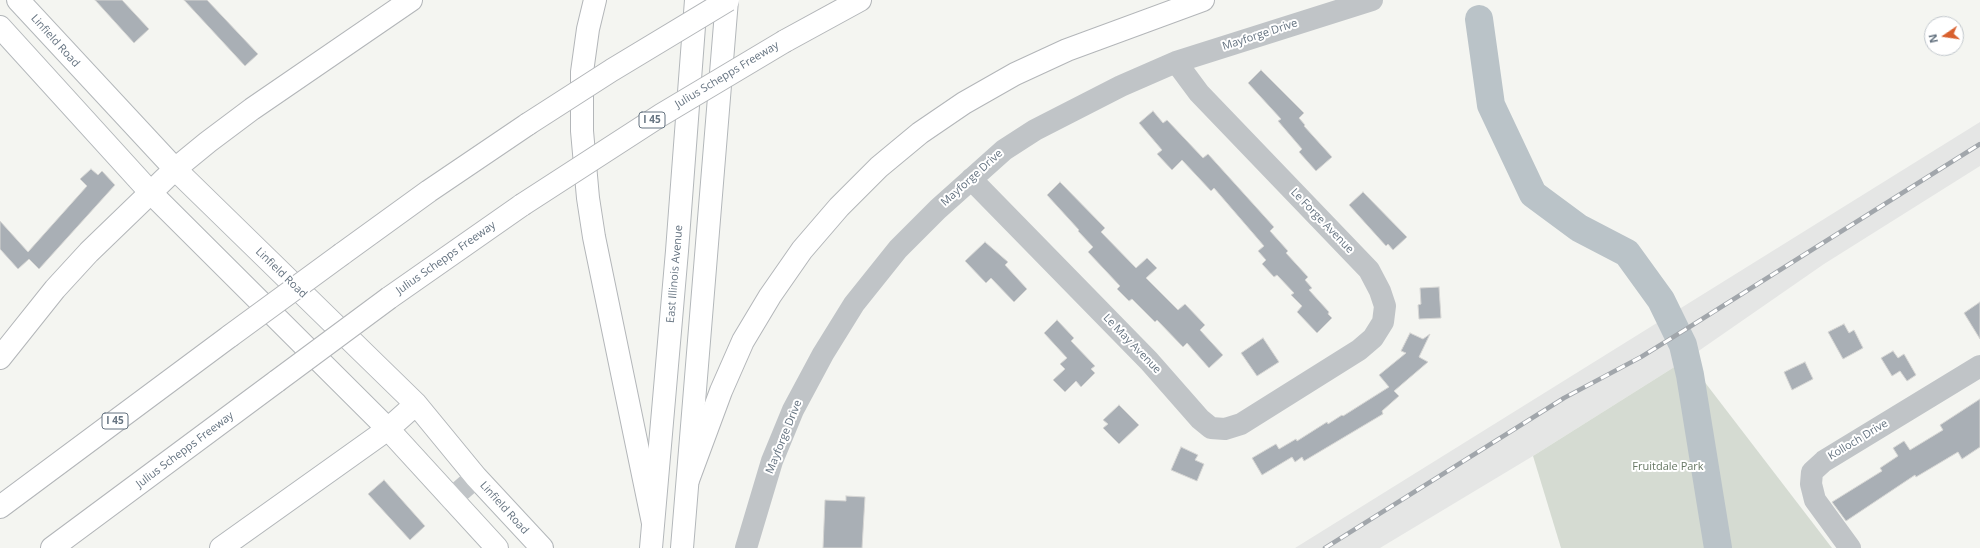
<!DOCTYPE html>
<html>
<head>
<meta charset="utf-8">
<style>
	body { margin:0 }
	#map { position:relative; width:1980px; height:548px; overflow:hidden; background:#f4f5f1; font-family:"Open Sans",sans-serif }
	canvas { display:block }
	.north { position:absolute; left:1924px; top:16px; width:40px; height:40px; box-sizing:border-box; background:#fff; border:1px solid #c1c7cc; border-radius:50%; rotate:257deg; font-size:11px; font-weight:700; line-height:16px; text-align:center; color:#657380 }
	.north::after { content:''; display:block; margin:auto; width:14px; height:18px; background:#d8602e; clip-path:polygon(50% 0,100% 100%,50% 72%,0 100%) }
</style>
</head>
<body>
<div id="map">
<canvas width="1980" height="548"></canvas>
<div class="north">N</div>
</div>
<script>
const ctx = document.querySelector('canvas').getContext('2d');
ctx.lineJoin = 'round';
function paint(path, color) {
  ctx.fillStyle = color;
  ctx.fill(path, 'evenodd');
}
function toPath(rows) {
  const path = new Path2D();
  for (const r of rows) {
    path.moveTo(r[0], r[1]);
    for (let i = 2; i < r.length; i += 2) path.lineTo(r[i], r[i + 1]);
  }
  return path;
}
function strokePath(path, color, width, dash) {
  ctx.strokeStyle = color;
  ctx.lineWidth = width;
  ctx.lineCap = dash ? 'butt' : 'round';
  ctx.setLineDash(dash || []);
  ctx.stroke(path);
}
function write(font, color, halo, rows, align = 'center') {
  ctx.font = font + ' "Open Sans",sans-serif';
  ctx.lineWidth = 4;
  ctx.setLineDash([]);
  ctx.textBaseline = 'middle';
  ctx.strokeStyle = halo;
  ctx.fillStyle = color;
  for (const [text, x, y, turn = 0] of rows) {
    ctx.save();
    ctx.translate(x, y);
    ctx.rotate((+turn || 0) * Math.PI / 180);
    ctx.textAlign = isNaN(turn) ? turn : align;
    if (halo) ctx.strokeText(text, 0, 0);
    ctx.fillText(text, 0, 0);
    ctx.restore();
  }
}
paint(toPath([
	[1980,122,1980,166,1824,264,1687,359,1533,456,1380,548,1295,548]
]), '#e5e6e5');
paint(toPath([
	[1687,359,1832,548,1561,548,1533,456]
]), '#d5dbd2');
strokePath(toPath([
	[1479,19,1491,105,1533,194,1579,228,1627,253,1661,300,1683,345,1690,375,1718,548]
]), '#bac3c8', 28);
const building = toPath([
	[95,0,122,0,149,29,134,43,95,0],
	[184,0,207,0,258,54,245,66,184,0],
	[1261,70,1304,113,1299,118,1305,125,1304,126,1332,157,1316,171,1299,152,1302,149,1278,121,1281,119,1248,83,1261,70],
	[1153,111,1163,123,1167,120,1203,158,1208,154,1274,227,1270,231,1288,251,1286,253,1308,277,1305,280,1312,288,1309,290,1329,312,1328,314,1332,318,1317,333,1297,312,1302,306,1291,295,1294,293,1277,275,1274,277,1262,264,1266,260,1258,251,1264,246,1214,188,1211,191,1182,160,1172,170,1157,154,1162,150,1139,123,1153,111],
	[91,169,98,175,102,171,115,185,39,269,29,259,18,269,0,249,0,221,28,252,87,186,80,179,91,169],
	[1060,182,1105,228,1101,232,1136,268,1147,258,1157,268,1146,278,1178,310,1185,304,1205,325,1200,330,1223,355,1209,368,1187,343,1183,347,1157,320,1155,322,1132,299,1129,301,1117,289,1120,286,1088,252,1093,247,1078,231,1079,230,1047,195,1060,182],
	[1363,192,1407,237,1393,250,1388,244,1386,246,1349,205,1363,192],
	[985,242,1008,262,1005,265,1027,289,1014,302,991,278,986,283,965,261,985,242],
	[1439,287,1441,318,1419,319,1418,305,1421,304,1420,288,1439,287],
	[1980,302,1980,339,1964,313,1980,302],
	[1057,320,1074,338,1071,341,1095,366,1091,369,1095,373,1081,387,1076,381,1065,392,1053,380,1065,369,1060,364,1067,358,1044,333,1057,320],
	[1844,324,1849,333,1854,330,1863,348,1843,359,1828,332,1844,324],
	[1410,333,1423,339,1430,334,1419,357,1428,362,1394,391,1399,396,1382,411,1383,414,1304,461,1302,457,1295,462,1292,457,1262,475,1252,458,1276,444,1279,449,1296,439,1297,441,1327,422,1328,424,1342,415,1343,416,1389,387,1379,375,1406,353,1401,351,1410,333],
	[1263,338,1279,362,1257,376,1241,353,1263,338],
	[1893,351,1898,358,1904,354,1916,375,1907,381,1900,371,1892,376,1881,358,1893,351],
	[1805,362,1813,379,1792,390,1784,372,1805,362],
	[1980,399,1980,447,1962,459,1958,452,1916,477,1915,475,1846,521,1832,502,1882,471,1880,468,1898,456,1893,448,1904,441,1910,450,1943,430,1940,425,1980,399],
	[1119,405,1139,425,1119,444,1103,428,1108,424,1103,420,1119,405],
	[1181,447,1198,455,1195,460,1204,464,1197,481,1171,470,1181,447],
	[384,480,425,526,410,540,368,494,384,480],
	[846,496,865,497,862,548,823,548,825,500,846,501,846,496]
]);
paint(building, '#a9afb5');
strokePath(building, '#d6d6d4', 1);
const major = toPath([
	[18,0,175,169,416,404,476,477,542,548],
	[0,27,151,193,388,429,497,548],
	[221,548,388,429,416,404],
	[651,548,677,251,696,0],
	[682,548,727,0]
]);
const highway = toPath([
	[595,0,588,29,582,72,582,131,588,198,594,237,653,523],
	[785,41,860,0],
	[342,254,429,191,528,124],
	[389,298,522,205],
	[0,358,55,289,89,252,175,169,208,142,252,109,411,0],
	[688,480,721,391,743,341,770,296,802,250,839,207,879,167,920,133,964,103,1015,74,1067,50,1203,0],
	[0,507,230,336],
	[52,548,277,381]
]);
strokePath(major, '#b3b7ba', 24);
strokePath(highway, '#b3b6b9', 24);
strokePath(toPath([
	[971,179,1149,361,1200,419,1211,428,1225,429,1241,424,1359,350,1373,338,1383,322,1385,306,1380,291,1369,270,1199,93,1176,62],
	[451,499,476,477],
	[746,548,772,461,793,410,823,354,854,304,898,249,938,209,1004,150,1035,130,1121,86,1176,62,1372,0],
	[1850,548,1815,500,1811,484,1812,472,1824,461,1980,366]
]), '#c0c4c7', 22);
strokePath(major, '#fff', 22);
strokePath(highway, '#fff', 22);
const rail = toPath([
	[1325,548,1564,398,1641,357,1691,326,1980,144]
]);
strokePath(rail, '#a1a6ab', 4.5);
strokePath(rail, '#fff', 3, [9]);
const highwayBridge = toPath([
	[528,124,612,70,728,0],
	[522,205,661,115,785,41],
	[230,336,342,254],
	[277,381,389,298]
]);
strokePath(highwayBridge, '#b3b6b9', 24, []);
strokePath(highwayBridge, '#fff', 22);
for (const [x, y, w] of [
	[652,120,26],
	[115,421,26]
]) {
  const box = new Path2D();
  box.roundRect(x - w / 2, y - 8, w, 16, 3);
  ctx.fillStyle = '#fff';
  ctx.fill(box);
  strokePath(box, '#657380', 1);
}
write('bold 10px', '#657380', null, [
	["I 45",652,120],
	["I 45",115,421]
]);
write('11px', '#657380', '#fff', [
	["Mayforge Drive",1260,35,-18],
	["Linfield Road",55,41,48],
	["Julius Schepps Freeway",727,75,-31],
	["Mayforge Drive",972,178,-42],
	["Le Forge Avenue",1322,221,46],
	["Julius Schepps Freeway",446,258,-35],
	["Linfield Road",281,273,44],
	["East Illinois Avenue",675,274,-85],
	["Le May Avenue",1132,344,46],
	["Mayforge Drive",784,437,-68],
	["Kolloch Drive",1858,440,-31],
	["Julius Schepps Freeway",185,450,-37],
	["Linfield Road",504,508,48]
]);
write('11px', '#677864', '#fff', [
	["Fruitdale Park",1668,467]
]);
</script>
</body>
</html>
